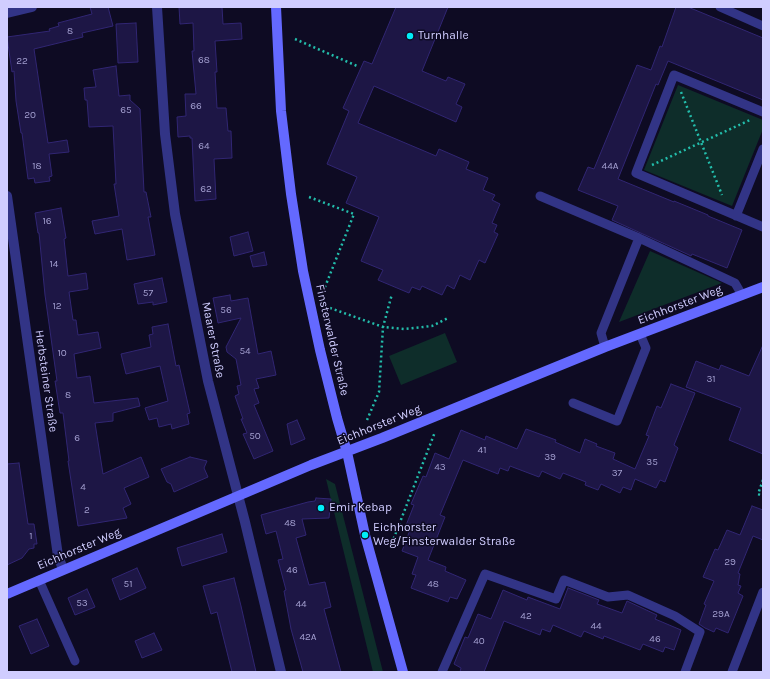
<!DOCTYPE html>
<html>
<head>
<meta charset="utf-8">
<style>
	body { margin:0 }
	#map { position:relative; width:770px; height:679px; overflow:hidden; background:#0e0b23; font-family:Karla,sans-serif }
	canvas { display:block }
	.frame { position:absolute; inset:0; border:8px solid #d0cdff; pointer-events:none }
</style>
</head>
<body>
<div id="map">
<canvas width="770" height="679"></canvas>
<div class="frame"></div>
</div>
<script>
const ctx = document.querySelector('canvas').getContext('2d');
ctx.lineJoin = 'round';
function paint(path, color) {
  ctx.fillStyle = color;
  ctx.fill(path, 'evenodd');
}
function toPath(rows) {
  const path = new Path2D();
  for (const r of rows) {
    path.moveTo(r[0], r[1]);
    for (let i = 2; i < r.length; i += 2) path.lineTo(r[i], r[i + 1]);
  }
  return path;
}
function strokePath(path, color, width, dash) {
  ctx.strokeStyle = color;
  ctx.lineWidth = width;
  ctx.lineCap = dash ? 'butt' : 'round';
  ctx.setLineDash(dash || []);
  ctx.stroke(path);
}
function write(font, color, halo, rows, align = 'center') {
  ctx.font = font + ' Karla,sans-serif';
  ctx.lineWidth = 3;
  ctx.setLineDash([]);
  ctx.textBaseline = 'middle';
  ctx.strokeStyle = halo;
  ctx.fillStyle = color;
  for (const [text, x, y, turn = 0] of rows) {
    ctx.save();
    ctx.translate(x, y);
    ctx.rotate((+turn || 0) * Math.PI / 180);
    ctx.textAlign = isNaN(turn) ? turn : align;
    if (halo) ctx.strokeText(text, 0, 0);
    ctx.fillText(text, 0, 0);
    ctx.restore();
  }
}
paint(toPath([
	[678,85,763,120,763,129,732,206,644,170],
	[650,251,722,283,619,322],
	[445,333,457,362,401,385,389,356],
	[326,479,335,484,383,672,373,672]
]), '#0e2d2a');
const building = toPath([
	[90,7,108,7,113,26,82,33,83,37,34,49,48,143,67,140,69,152,49,154,52,176,49,177,50,181,35,183,34,178,28,179,22,133,21,133,16,101,14,71,12,72,7,37,50,31,49,29,59,26,58,23,92,14,90,7],
	[179,7,222,7,223,24,241,23,242,39,215,41,217,72,215,72,217,108,226,108,228,131,231,131,232,158,214,159,216,199,195,201,192,138,190,138,190,136,178,137,177,117,186,116,185,94,196,94,192,51,194,51,193,23,180,24,179,7],
	[396,7,448,7,422,71,446,81,448,77,465,84,456,104,462,107,456,122,374,86,358,123,436,156,439,149,469,162,466,169,488,178,483,190,495,195,492,200,500,204,492,223,497,225,494,232,498,234,485,263,479,260,470,280,460,275,454,289,447,285,442,295,422,286,420,290,412,287,409,293,378,280,383,270,361,261,379,217,346,203,357,177,327,164,349,111,343,108,364,61,372,64,396,7],
	[676,7,688,7,763,38,763,100,668,61,658,85,656,84,618,179,674,202,674,201,708,215,708,216,742,230,727,268,692,254,691,256,687,254,612,220,618,206,578,190,588,167,594,169,637,65,651,70,660,46,662,47,676,7],
	[136,23,138,62,118,63,116,24,136,23],
	[116,66,119,96,130,95,130,100,140,109,144,192,146,192,151,217,148,217,155,255,127,260,122,229,95,234,92,221,119,216,114,184,116,184,113,126,89,127,87,100,85,100,84,88,96,87,93,70,116,66],
	[61,208,66,238,64,239,68,276,86,273,88,289,69,292,73,320,76,320,78,335,98,332,101,348,74,354,77,378,90,376,94,403,138,398,140,406,113,413,113,421,95,423,103,474,141,457,149,477,124,488,131,504,123,508,127,518,78,526,68,461,69,461,63,413,60,413,55,381,57,381,45,295,39,233,38,233,35,213,61,208],
	[248,232,253,251,234,256,230,237,248,232],
	[264,252,267,265,253,267,250,256,264,252],
	[162,278,167,302,153,305,153,302,138,304,134,284,162,278],
	[230,295,231,301,248,298,258,354,271,351,276,375,256,379,259,388,254,389,259,403,254,405,273,451,254,459,243,434,247,433,241,419,243,419,235,396,239,394,237,386,241,385,236,359,227,352,226,347,241,318,218,323,213,298,230,295],
	[168,324,176,366,179,365,190,413,187,414,189,424,172,429,171,424,159,427,157,418,149,420,145,408,168,401,160,366,126,374,121,354,151,347,149,335,153,334,152,327,168,324],
	[763,345,763,454,729,440,741,408,686,387,696,361,719,370,721,365,749,376,763,345],
	[671,384,695,393,674,445,678,448,665,482,660,480,656,488,635,479,631,490,623,487,620,493,601,484,598,490,585,485,586,482,563,473,560,479,542,471,539,477,510,466,508,471,500,468,498,474,463,460,440,515,445,517,428,560,446,567,445,571,466,580,457,599,450,597,448,602,411,588,416,575,412,574,418,557,402,551,410,530,405,528,414,505,411,504,423,476,426,477,435,453,449,459,461,430,485,440,486,436,517,449,526,429,556,440,555,442,580,453,585,439,597,444,596,446,615,453,613,459,635,469,649,436,646,435,657,406,661,408,671,384],
	[297,420,305,439,291,445,287,424,297,420],
	[190,457,207,461,204,468,208,477,174,492,171,484,167,482,161,469,190,457],
	[19,463,28,524,34,524,37,544,34,544,34,548,29,549,22,558,7,565,7,464,19,463],
	[316,498,331,499,329,518,302,519,306,535,296,538,309,585,325,582,331,607,324,609,341,672,303,672,291,629,284,591,286,590,278,560,283,559,276,531,266,534,261,515,308,502,315,501,316,498],
	[752,506,763,510,763,540,753,536,738,573,740,574,738,585,741,586,738,593,743,596,728,633,716,628,714,632,705,628,699,624,706,605,704,604,714,581,703,577,715,549,718,550,727,530,740,535,752,506],
	[222,534,227,552,182,566,177,548,222,534],
	[137,568,146,588,120,600,112,579,137,568],
	[234,578,241,606,256,672,232,672,217,612,211,614,203,586,234,578],
	[568,588,599,600,597,604,622,613,627,601,657,615,655,619,681,630,674,650,665,647,663,652,643,644,640,650,604,636,603,639,584,631,581,637,553,625,550,632,542,629,540,635,504,621,484,672,460,672,461,668,454,664,465,637,468,638,478,614,491,619,503,590,527,600,528,597,560,609,568,588],
	[87,589,95,607,75,615,68,598,87,589],
	[37,619,49,646,31,654,19,626,37,619],
	[154,633,162,650,142,658,135,641,154,633]
]);
paint(building, '#1d1645');
strokePath(building, '#312673', 1);
strokePath(toPath([
	[295,39,357,66],
	[681,92,722,195],
	[652,165,750,120],
	[309,197,354,214,325,287],
	[330,308,383,327,404,329,432,326,448,318],
	[367,420,379,392,383,327,392,294],
	[763,480,758,494,763,496],
	[390,548,435,432]
]), '#23bdab', 2.5, [2, 3]);
strokePath(toPath([
	[720,7,763,26],
	[763,112,674,75,636,173,763,227],
	[540,196,639,238,735,283,742,295],
	[736,216,763,149],
	[605,347,601,333,639,238],
	[573,403,617,421,646,348,640,334],
	[39,580,75,661],
	[442,672,485,574,556,599,564,580,608,597,628,595,675,616,700,632,685,672],
	[732,672,763,592]
]), '#323486', 9);
strokePath(toPath([
	[157,7,165,134,175,214,208,381,245,522,281,672],
	[7,13,32,7],
	[7,196,58,556,63,569]
]), '#323486', 10);
strokePath(toPath([
	[276,7,281,111,291,194,303,271,320,350,337,418,347,452,365,535,403,672],
	[7,594,311,465,382,438,605,347,763,287]
]), '#6469ff', 10);
for (const [x, y, r, color] of [
	[410,36,4,"#00edf8"],
	[321,508,4,"#00edf8"],
	[365,535,4,"#00edf8"]
]) {
  const dot = new Path2D();
  dot.arc(x, y, r, 0, 2 * Math.PI);
  ctx.fillStyle = color;
  ctx.fill(dot);
  strokePath(dot, '#0e0b23', 1.5);
}
write('10px', '#a39fd0', null, [
	["8",70,31],
	["68",204,60],
	["22",22,61],
	["66",196,106],
	["65",126,110],
	["20",30,115],
	["64",204,146],
	["18",37,166],
	["44A",610,166],
	["62",206,189],
	["16",47,221],
	["14",54,264],
	["57",148,293],
	["12",57,306],
	["56",226,310],
	["54",245,351],
	["10",62,353],
	["31",711,379],
	["8",68,395],
	["50",255,436],
	["6",77,438],
	["41",482,450],
	["39",550,457],
	["35",652,462],
	["43",440,467],
	["37",617,473],
	["4",83,487],
	["2",87,510],
	["48",290,523],
	["1",31,536],
	["29",730,562],
	["46",292,570],
	["51",128,584],
	["48",433,584],
	["53",82,603],
	["44",301,604],
	["29A",721,614],
	["42",526,616],
	["44",596,626],
	["42A",308,637],
	["46",655,639],
	["40",479,641]
]);
write('12px', '#d0cdff', '#0e0b23', [
	["Turnhalle",418,36],
	["Emir Kebap",329,508],
	["Eichhorster",373,528],
	["Weg/Finsterwalder Straße",373,542]
], 'left');
write('12px', '#d0cdff', '#0e0b23', [
	["Eichhorster Weg",680,305,-21],
	["Maarer Straße",213,340,79],
	["Finsterwalder Straße",332,340,77],
	["Herbsteiner Straße",46,381,82],
	["Eichhorster Weg",379,425,-22],
	["Eichhorster Weg",79,549,-23]
]);
</script>
</body>
</html>
